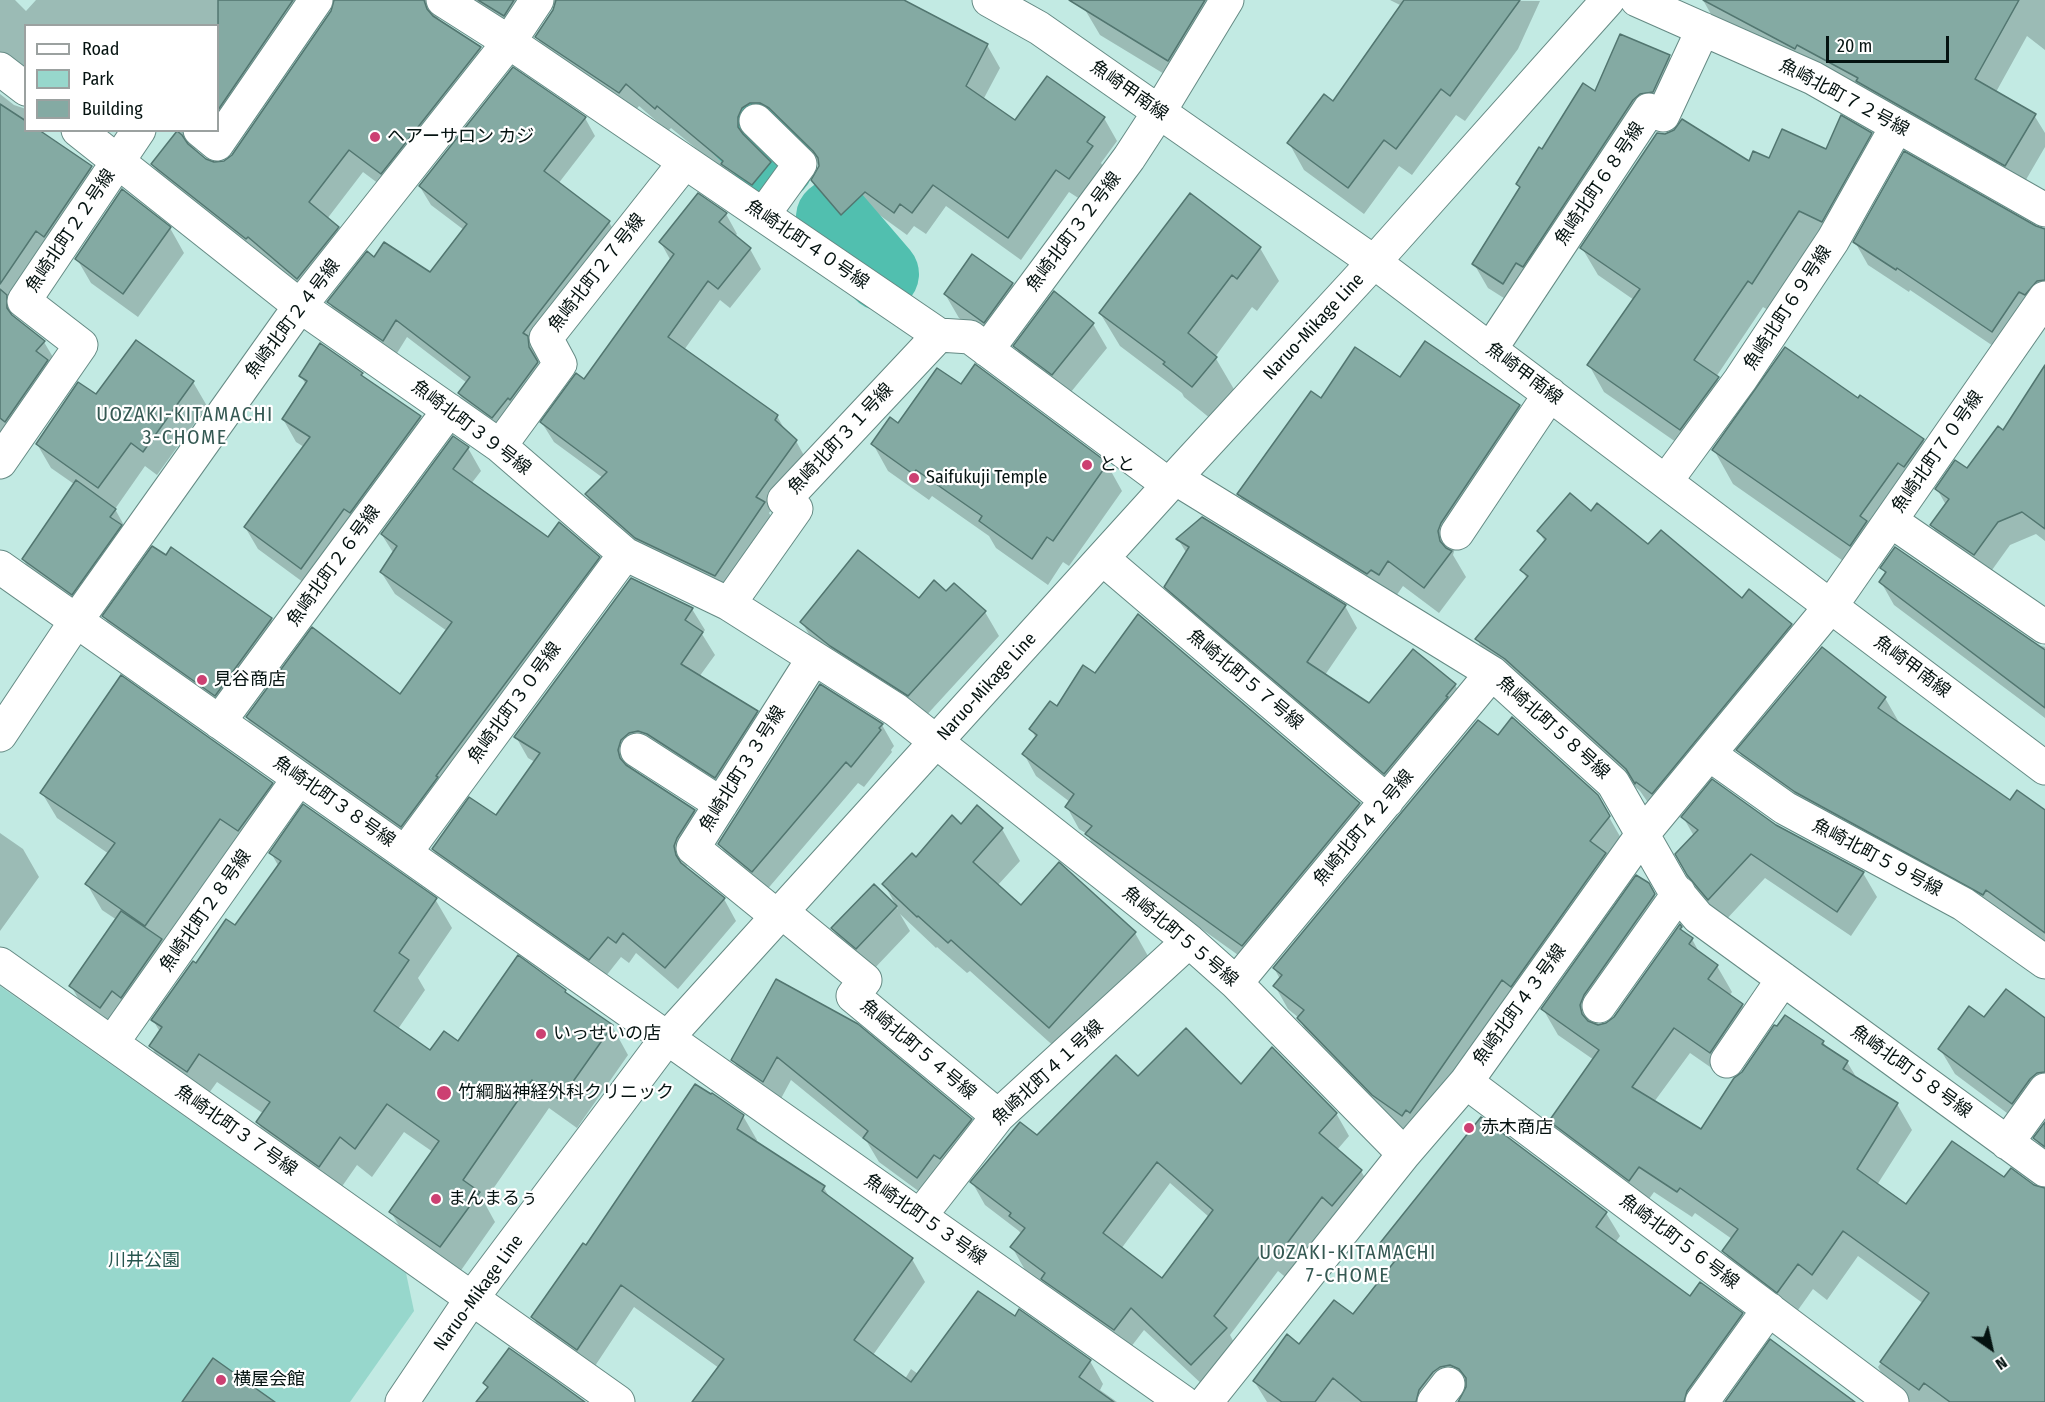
<!DOCTYPE html>
<html>
<head>
<meta charset="utf-8">
<style>
	body { margin:0 }
	#map { position:relative; width:2045px; height:1402px; overflow:hidden; background:#c2eae3; font-family:"Fira Sans Condensed",sans-serif }
	canvas { display:block }
	.legend { position:absolute; left:24px; top:24px; width:195px; height:108px; box-sizing:border-box; background:#fff; border:2px solid #9ba1a0; margin:0; padding:8px 10px; list-style:none; font-size:18px; color:#051311 }
	.legend li { display:flex; align-items:center; gap:12px; height:30px }
	.legend b { width:30px; border:2px solid #9ba1a0 }
	.north { position:absolute; left:1961px; top:1318px; width:60px; height:60px; -webkit-text-stroke:4px #fff; paint-order:stroke; rotate:146deg; font-size:16px; font-weight:700; line-height:24px; text-align:center; color:#051311 }
	.north::after { content:''; display:block; margin:auto; width:21px; height:27px; background:#051311; clip-path:polygon(50% 0,100% 100%,50% 72%,0 100%) }
	.scale { position:absolute; left:1826px; top:36px; width:123px; height:27px; box-sizing:border-box; border:3px solid #051311; border-top:0; padding-left:8px; font-size:18px; line-height:21px; white-space:nowrap; color:#051311; -webkit-text-stroke:4px #fff; paint-order:stroke }
</style>
</head>
<body>
<div id="map">
<canvas width="2045" height="1402"></canvas>
<ul class="legend">
<li><b style="height:8px;background:#fff"></b>Road</li>
<li><b style="height:16px;background:#97d7cc"></b>Park</li>
<li><b style="height:16px;background:#84aaa3"></b>Building</li>
</ul>
<div class="north">N</div>
<div class="scale">20 m</div>
</div>
<script>
const ctx = document.querySelector('canvas').getContext('2d');
ctx.lineJoin = 'round';
function paint(path, color) {
  ctx.fillStyle = color;
  ctx.fill(path, 'evenodd');
}
function toPath(rows) {
  const path = new Path2D();
  for (const r of rows) {
    path.moveTo(r[0], r[1]);
    for (let i = 2; i < r.length; i += 2) path.lineTo(r[i], r[i + 1]);
  }
  return path;
}
function strokePath(path, color, width, dash) {
  ctx.strokeStyle = color;
  ctx.lineWidth = width;
  ctx.lineCap = dash ? 'butt' : 'round';
  ctx.setLineDash(dash || []);
  ctx.stroke(path);
}
function write(font, color, halo, rows, align = 'center') {
  ctx.font = font + ' "Fira Sans Condensed","Noto Sans JP",sans-serif';
  ctx.lineWidth = 4.5;
  ctx.setLineDash([]);
  ctx.textBaseline = 'middle';
  ctx.strokeStyle = halo;
  ctx.fillStyle = color;
  for (const [text, x, y, turn = 0] of rows) {
    ctx.save();
    ctx.translate(x, y);
    ctx.rotate((+turn || 0) * Math.PI / 180);
    ctx.textAlign = isNaN(turn) ? turn : align;
    if (halo) ctx.strokeText(text, 0, 0);
    ctx.fillText(text, 0, 0);
    ctx.restore();
  }
}
paint(toPath([
	[0,986,406,1273,414,1311,350,1402,0,1402]
]), '#97d7cc');
paint(toPath([
	[0,0,15,0,26,11,36,0,900,0,987,45,1000,68,983,100,1016,122,1047,78,1104,118,1117,141,1101,163,1105,170,1083,201,1069,192,1021,260,946,206,926,234,914,226,907,235,878,214,855,236,827,203,813,180,820,166,783,130,774,125,764,126,755,131,750,141,750,144,770,163,783,186,765,207,736,187,731,177,671,128,668,131,639,106,632,115,550,60,537,37,556,5,552,4,541,6,534,13,517,38,468,7,457,4,447,6,439,14,438,21,480,48,493,71,395,196,363,172,327,219,337,228,351,251,311,301,262,259,260,261,166,187,153,164,177,133,174,130,218,130,218,26,26,26,26,77,16,73,6,75,0,79],
	[332,4,335,5,333,11,233,156,225,163,214,164,204,160,194,151,198,142,206,135,217,134,226,139,314,12,322,5],
	[1089,0,1237,0,1184,86,1100,35,1084,8],
	[1390,0,1540,1,1518,49,1465,121,1456,115,1412,175,1399,166,1364,214,1304,170,1289,143,1334,103,1402,6],
	[1703,0,2045,0,2045,50,2027,36,1996,92,2034,115,2045,133,2045,147,2020,190,1712,16],
	[1669,56,1683,81,1654,118,1518,307,1488,288,1474,264,1521,189,1518,184,1542,151,1596,93],
	[0,94,14,105,26,109,26,130,44,130,42,134,91,168,104,190,50,253,9,313,44,342,60,369,0,473],
	[585,118,595,136,558,184,609,222,619,240,537,355,539,366,503,435,470,411,459,394,467,383,407,337,394,358,339,320,329,302,375,259,431,274,464,230,431,205,420,187],
	[1871,134,1886,161,1837,248,1814,238,1768,310,1763,307,1716,377,1733,406,1696,456,1604,392,1589,365,1634,300,1598,275,1582,248,1749,163,1827,151],
	[726,214,737,234,734,237,750,249,761,269,730,308,720,300,684,350,777,416,786,432,796,441,807,461,769,513,775,523,726,595,648,558,598,514,586,495,603,478,554,442,542,423,584,381,671,261,661,243],
	[170,228,184,253,138,317,91,283,77,259],
	[2035,228,2045,229,2045,309,2005,354,1910,290,1909,292,1868,265,1855,242],
	[1260,248,1279,281,1257,311,1252,307,1215,357,1235,391,1211,419,1184,397,1182,393,1120,346,1100,313],
	[1012,284,1026,309,998,346,959,318,945,294],
	[1093,324,1107,348,1066,398,1029,370,1015,346],
	[2045,367,2045,541,2036,534,2010,545,1987,577,1945,548,1932,525,1946,505,1937,489,1967,470,2004,432],
	[361,374,365,379,420,417,433,440,315,591,258,549,245,527,304,447,296,442,283,419,306,385,301,376],
	[1401,379,1519,406,1534,431,1455,548,1453,555,1466,577,1439,613,1403,586,1394,599,1253,520,1239,494],
	[193,382,207,406,157,475,145,466,115,509,126,529,83,613,35,579,23,559,74,484,51,468,37,444,96,396],
	[961,386,1107,464,1122,491,1069,566,1063,562,1048,585,996,548,989,536,932,496,929,500,888,471,873,444],
	[1858,400,1923,440,1943,474,1869,579,1733,484,1714,450],
	[453,438,468,448,481,471,471,484,548,539,598,558,611,580,414,849,260,740,247,718,401,696,447,631,395,594,381,572,394,554,382,535],
	[1591,513,1742,600,1791,625,1803,647,1649,804,1640,791,1519,681,1489,661,1477,639,1527,579,1522,570,1545,542,1539,532],
	[1202,518,1345,606,1357,628,1325,675,1369,705,1455,685,1467,706,1397,794,1179,608,1166,587,1187,554,1178,539],
	[1882,568,2034,644,2045,647,2045,718,1894,605,1881,582,1886,575],
	[947,593,985,612,999,636,923,719,816,647,802,622],
	[692,609,705,630,702,634,715,655,699,677,756,712,769,734,728,799,633,761,631,770,694,811,706,832,689,860,686,868,724,899,736,921,678,989,636,953,629,963,621,957,602,981,446,870,433,849,497,817,535,762,528,758,516,737],
	[104,616,271,619,285,644,229,719,118,641],
	[1822,649,1885,698,1900,724,2010,802,2045,813,2045,947,1753,776,1738,750],
	[1096,675,1359,804,1372,826,1255,967,1099,856,1087,834,1079,829,1067,807,1070,802,1036,776,1024,754,1036,738,1031,729],
	[882,725,894,746,891,750,892,752,864,787,858,783,765,892,732,865,720,844],
	[1498,737,1597,796,1622,840,1415,1138,1387,1118,1312,1042,1299,1018,1288,1009,1275,986,1280,979,1274,968],
	[272,784,287,809,114,1031,85,1010,71,986,117,920,102,910,87,884,109,854,57,818,42,793],
	[1683,817,1775,826,1863,873,1877,897,1851,936,1765,878,1723,923,1703,900,1677,855,1694,836],
	[961,826,1002,829,1020,861,997,886,1021,907,1135,933,1153,965,1068,1059,970,971,967,973,937,947,936,948,900,914,910,931,871,972,847,953,833,928,874,886,898,909,884,884],
	[0,833,23,849,39,877,0,931],
	[271,853,435,899,452,928,418,978,425,990,398,1029,431,1052,458,1043,565,991,568,996,612,1026,628,1055,577,1128,549,1108,484,1202,495,1222,457,1276,408,1241,391,1212,433,1152,404,1132,372,1177,357,1165,336,1195,275,1152,258,1123,264,1114,217,1082,204,1100,168,1075,151,1046,160,1032,153,1020,197,965,235,927,279,867],
	[1648,884,1669,921,1596,1026,1607,1025,1615,1018,1680,927,1684,934,1692,939,1700,954,1717,966,1732,992,1729,996,1742,1005,1757,1031,1726,1078,1690,1053,1654,1102,1701,1131,1823,1042,1828,1049,1847,1062,1858,1080,1897,1104,1912,1130,1877,1185,1906,1206,2004,1180,2045,1190,2045,1381,2039,1402,1905,1402,1893,1393,1878,1367,1924,1304,1858,1256,1827,1300,1813,1289,1793,1317,1739,1277,1724,1251,1732,1239,1695,1213,1692,1217,1654,1192,1644,1206,1565,1147,1550,1121,1594,1060,1558,1035,1543,1009],
	[777,981,971,1120,985,1144,932,1201,879,1162,867,1142,791,1080,777,1106,747,1084,733,1060],
	[1985,1020,2045,1020,2045,1104,2027,1128,1955,1074,1940,1049],
	[1138,1078,1241,1086,1336,1113,1349,1136,1337,1150,1361,1171,1374,1194,1289,1280,1278,1271,1230,1335,1239,1352,1205,1387,1144,1330,1127,1352,1025,1270,1012,1247,1022,1235,1019,1231,985,1205,972,1182,1037,1137],
	[1170,1183,1209,1217,1163,1281,1121,1249],
	[743,1116,757,1140,755,1143,824,1188,831,1200,912,1259,925,1282,873,1355,905,1379,911,1369,918,1374,1015,1318,1090,1361,1103,1384,1100,1390,1117,1402,694,1402,719,1368,634,1307,591,1372,546,1341,533,1317,586,1247],
	[2045,1125,2045,1155,2035,1138],
	[1606,1213,1620,1236,1615,1243,1690,1298,1742,1314,1755,1338,1698,1402,1460,1402,1467,1389,1464,1388,1455,1390,1442,1402,1267,1402,1254,1381,1299,1346,1354,1316,1394,1265,1382,1243]
]), '#0003');
strokePath(toPath([
	[601,0,661,52,777,164],
	[833,217,882,274]
]), '#51bfaf', 74);
const building = toPath([
	[218,0,293,0,218,110,218,0],
	[334,0,424,0,427,9,433,16,481,47,381,174,349,150,309,202,339,227,297,279,248,237,246,239,151,164,177,131,182,135,188,144,206,159,214,162,224,161,232,155,331,11,334,0],
	[478,0,514,0,504,16,478,0],
	[556,0,904,0,988,44,966,86,1015,120,1047,76,1105,117,1087,142,1093,146,1069,179,1056,170,1008,238,933,185,912,213,900,204,894,213,865,192,841,215,811,180,819,166,818,158,813,151,769,108,760,103,750,103,742,108,738,117,738,127,743,134,771,162,752,185,721,164,723,161,657,106,655,109,626,84,619,93,535,37,553,10,556,0],
	[1069,0,1205,0,1168,61,1069,0],
	[1404,0,1520,0,1450,96,1441,89,1396,149,1384,140,1348,188,1287,143,1324,94,1333,101,1404,0],
	[1703,0,2019,0,1975,79,2036,114,2005,166,1856,81,1858,78,1797,45,1795,49,1703,0],
	[1620,34,1670,55,1653,92,1640,94,1633,100,1523,267,1516,263,1503,284,1472,264,1520,187,1516,184,1539,147,1542,149,1583,83,1595,91,1620,34],
	[513,67,586,117,544,171,610,221,523,333,528,336,529,347,538,362,510,400,508,398,492,418,458,393,470,377,396,320,383,341,327,302,367,251,374,257,384,242,430,272,467,224,419,186,513,67],
	[0,104,26,121,26,130,39,130,92,166,44,237,36,231,0,284,0,104],
	[1841,115,1872,133,1822,222,1799,211,1752,284,1748,281,1694,360,1719,377,1680,430,1587,365,1640,289,1580,248,1657,133,1665,134,1674,130,1682,119,1749,161,1753,151,1769,158,1782,129,1826,149,1841,115],
	[1904,151,2036,226,2045,229,2045,280,2037,281,2025,295,2019,292,1992,332,1897,268,1896,270,1853,242,1904,151],
	[122,189,171,227,123,294,75,259,122,189],
	[698,193,727,213,719,222,751,248,718,289,708,281,668,337,778,415,775,420,797,440,756,497,765,502,715,576,635,538,585,494,607,472,540,422,576,373,584,379,674,254,659,242,698,193],
	[1190,193,1261,247,1237,279,1232,275,1188,333,1217,357,1192,387,1163,364,1165,362,1099,313,1190,193],
	[972,254,1013,283,984,323,944,294,972,254],
	[0,289,7,295,7,308,12,315,45,341,36,351,48,360,5,422,0,418,0,289],
	[1054,291,1094,323,1052,375,1013,346,1054,291],
	[136,340,194,381,143,452,131,443,98,488,36,444,78,382,96,394,136,340],
	[1425,341,1520,405,1441,523,1438,531,1440,541,1446,548,1452,551,1424,588,1388,561,1379,575,1371,570,1367,574,1237,494,1311,391,1321,398,1355,347,1400,377,1425,341],
	[320,343,363,373,361,375,421,416,350,513,344,509,301,569,244,527,310,437,282,419,307,381,299,376,320,343],
	[1785,347,1858,398,1860,395,1924,439,1904,467,1898,463,1860,516,1867,521,1850,546,1712,450,1785,347],
	[975,364,1108,463,1053,541,1047,537,1032,559,979,521,982,516,916,470,913,474,871,444,890,417,898,423,937,368,961,384,975,364],
	[2045,365,2045,529,2022,512,1998,522,1974,555,1930,525,1949,499,1935,489,1955,460,1967,468,1998,426,2003,430,2045,365],
	[453,436,469,447,453,469,548,537,559,522,600,557,436,776,438,777,401,827,246,717,312,627,400,694,452,622,380,572,397,546,381,534,453,436],
	[76,480,116,509,110,517,122,525,72,595,22,559,76,480],
	[1570,493,1591,511,1597,503,1648,544,1661,530,1742,598,1749,589,1792,624,1652,794,1636,782,1635,784,1626,769,1505,659,1475,639,1528,576,1520,570,1546,539,1537,531,1570,493],
	[1202,517,1346,605,1307,662,1369,703,1413,649,1456,684,1446,696,1448,697,1384,774,1164,587,1189,547,1176,539,1202,517],
	[152,546,166,555,171,547,272,618,215,696,102,616,152,546],
	[1895,547,2045,650,2045,708,1879,582,1886,572,1880,568,1895,547],
	[858,550,919,598,934,580,946,591,954,583,986,611,908,696,830,646,800,622,858,550],
	[631,578,693,608,685,620,703,632,681,664,758,711,715,778,647,734,638,731,629,733,621,740,618,750,620,758,626,765,695,810,677,838,674,846,676,855,681,863,725,898,665,968,623,933,616,943,608,937,589,960,432,849,469,797,496,815,540,753,514,737,631,578],
	[1138,614,1360,803,1242,946,1085,834,1092,826,1065,807,1074,794,1022,754,1037,735,1029,729,1050,701,1057,706,1083,665,1095,673,1138,614],
	[1822,647,1886,697,1878,708,2010,800,2017,790,2045,810,2045,933,1986,890,1983,895,1795,792,1736,750,1822,647],
	[121,675,273,783,238,831,220,819,145,926,85,884,115,843,40,793,121,675],
	[820,684,883,724,879,728,881,730,851,767,846,762,752,872,718,844,820,684],
	[1512,717,1598,795,1610,816,1590,841,1606,853,1511,987,1502,980,1410,1113,1406,1110,1402,1116,1372,1095,1297,1018,1304,1010,1273,986,1282,975,1273,968,1478,720,1498,735,1512,717],
	[1712,779,1776,825,1864,872,1837,912,1751,854,1708,900,1687,875,1675,854,1698,830,1681,817,1712,779],
	[303,804,437,898,399,953,409,960,374,1011,430,1050,444,1031,458,1041,518,955,566,990,565,992,613,1025,560,1100,532,1080,463,1180,480,1192,440,1247,389,1212,439,1141,387,1104,355,1149,340,1137,319,1167,256,1122,270,1102,199,1054,187,1072,149,1046,162,1027,151,1020,193,961,196,963,226,919,235,925,281,861,269,853,303,804],
	[977,805,1003,828,973,862,1021,905,1059,862,1136,932,1049,1028,951,940,948,943,918,916,917,917,882,884,912,853,916,857,952,815,961,824,977,805],
	[1636,875,1649,883,1655,894,1584,995,1580,1005,1582,1014,1588,1021,1598,1025,1606,1023,1614,1017,1680,924,1682,927,1680,929,1693,938,1689,944,1718,965,1708,979,1743,1004,1710,1053,1674,1028,1632,1087,1701,1129,1734,1078,1742,1072,1774,1025,1777,1026,1785,1015,1824,1041,1822,1044,1848,1061,1843,1069,1898,1103,1857,1169,1906,1204,1952,1141,2004,1177,2011,1168,2034,1185,2045,1188,2045,1402,1950,1402,1924,1383,1919,1390,1880,1362,1929,1293,1843,1231,1812,1275,1798,1264,1777,1293,1722,1251,1738,1229,1680,1188,1677,1192,1639,1167,1629,1181,1549,1121,1599,1050,1541,1009,1636,875],
	[874,884,897,906,856,949,831,928,874,884],
	[121,911,162,939,121,998,112,991,100,1008,69,986,121,911],
	[776,979,858,1024,972,1119,940,1159,934,1155,917,1178,863,1138,868,1131,777,1057,763,1082,731,1060,776,979],
	[2006,989,2045,1018,2045,1072,2037,1073,2030,1079,2012,1104,1938,1049,1969,1006,1984,1017,2006,989],
	[1186,1028,1241,1084,1272,1047,1337,1113,1319,1133,1362,1170,1332,1206,1322,1197,1276,1258,1265,1249,1214,1316,1227,1328,1191,1365,1131,1308,1114,1330,1041,1279,1045,1273,1010,1247,1025,1228,1009,1216,1011,1213,970,1182,1020,1122,1037,1135,1116,1055,1138,1076,1186,1028],
	[1157,1162,1213,1210,1162,1278,1103,1233,1157,1162],
	[695,1084,711,1094,712,1093,744,1115,737,1129,825,1186,822,1191,913,1258,854,1340,911,1382,978,1291,1015,1316,1019,1309,1091,1360,1079,1377,1114,1402,692,1402,724,1359,621,1285,577,1350,531,1317,583,1243,586,1245,695,1084],
	[1481,1117,1607,1212,1596,1227,1690,1296,1700,1282,1743,1313,1687,1391,1684,1402,1458,1402,1466,1387,1466,1378,1459,1369,1450,1365,1440,1367,1433,1372,1419,1390,1416,1402,1362,1402,1333,1378,1315,1402,1282,1402,1253,1381,1287,1334,1299,1344,1334,1300,1353,1314,1398,1257,1380,1243,1481,1117],
	[2045,1122,2045,1147,2033,1138,2045,1122],
	[1770,1339,1855,1402,1725,1402,1770,1339],
	[509,1348,556,1381,585,1402,476,1402,488,1387,483,1383,509,1348],
	[213,1358,275,1402,182,1402,213,1358]
]);
paint(building, '#84aaa3');
strokePath(building, '#527670', 1.5);
const minor = toPath([
	[443,0,509,42,939,335,970,337,1169,485],
	[989,0,1039,28,1374,262,2045,768],
	[1637,0,1813,78,2045,210],
	[0,69,26,89],
	[756,121,800,164,763,215],
	[78,130,300,306,500,446,625,554,729,604,896,710,1189,941,1236,983,1404,1154],
	[200,130,217,144,316,0],
	[987,350,1129,158,1159,112,1227,0],
	[1490,350,1649,110,1663,115,1703,29],
	[500,446,560,364,546,338,685,162],
	[0,462,81,345,24,301,139,130],
	[1175,478,1492,673,1613,783,1672,886,1698,917,2045,1170],
	[1666,481,1740,380,1833,240,1897,126],
	[1891,521,2045,627],
	[1457,533,1550,394],
	[1103,559,1387,801],
	[0,567,1183,1402],
	[729,604,796,509,784,500,939,335],
	[219,722,449,410],
	[0,735,76,621,300,306,509,42,537,0],
	[637,750,721,804],
	[1709,754,1785,808,1963,904,2045,962],
	[405,853,625,554],
	[782,912,865,980,853,996,998,1116],
	[778,917,693,848,813,659],
	[0,964,618,1402],
	[1236,983,1492,673],
	[1599,1006,1679,893],
	[112,1043,299,778],
	[1727,1061,1783,979],
	[1466,1082,1892,1402],
	[2007,1143,2045,1090],
	[920,1216,998,1116,1189,941],
	[402,1402,472,1298,667,1038,1175,478,1374,262,1608,0],
	[1206,1402,1404,1154,1466,1082,1642,835,1831,606,2045,298],
	[1434,1402,1448,1384],
	[1702,1402,1769,1309]
]);
strokePath(minor, '#658a84', 35);
strokePath(minor, '#fff', 33);
for (const [x, y, r, color] of [
	[375,137,6,"#cc4072"],
	[1087,465,6,"#cc4072"],
	[914,478,6,"#cc4072"],
	[202,680,6,"#cc4072"],
	[541,1034,6,"#cc4072"],
	[444,1093,8,"#cc4072"],
	[1469,1128,6,"#cc4072"],
	[436,1199,6,"#cc4072"],
	[221,1380,6,"#cc4072"]
]) {
  const dot = new Path2D();
  dot.arc(x, y, r, 0, 2 * Math.PI);
  ctx.fillStyle = color;
  ctx.fill(dot);
  strokePath(dot, '#fff', 2);
}
write('18px', '#051311', '#fff', [
	["魚崎甲南線",1129,91,35],
	["魚崎北町７２号線",1844,98,28],
	["魚崎北町６８号線",1600,184,-56],
	["魚崎北町２２号線",71,231,-56],
	["魚崎北町３２号線",1074,232,-53],
	["魚崎北町４０号線",807,245,34],
	["魚崎北町２７号線",597,273,-52],
	["魚崎北町６９号線",1788,308,-57],
	["魚崎北町２４号線",293,319,-53],
	["Naruo-Mikage Line",1314,327,-47],
	["魚崎甲南線",1524,374,37],
	["魚崎北町３９号線",471,428,37],
	["魚崎北町３１号線",841,439,-47],
	["魚崎北町７０号線",1938,452,-55],
	["魚崎北町２６号線",334,566,-54],
	["魚崎甲南線",1912,667,37],
	["魚崎北町５７号線",1245,680,40],
	["Naruo-Mikage Line",987,687,-48],
	["魚崎北町３０号線",515,703,-54],
	["魚崎北町５８号線",1553,728,42],
	["魚崎北町３３号線",743,769,-58],
	["魚崎北町３８号線",334,802,35],
	["魚崎北町４２号線",1364,828,-50],
	["魚崎北町５９号線",1877,858,28],
	["魚崎北町２８号線",206,911,-55],
	["魚崎北町５５号線",1180,937,40],
	["魚崎北町４３号線",1520,1005,-54],
	["魚崎北町５４号線",918,1050,40],
	["魚崎北町５８号線",1911,1072,36],
	["魚崎北町４１号線",1048,1073,-43],
	["魚崎北町３７号線",236,1131,35],
	["魚崎北町５３号線",925,1220,35],
	["魚崎北町５６号線",1679,1242,37],
	["Naruo-Mikage Line",479,1293,-54]
]);
write('18px', '#051311', '#fff', [
	["ヘアーサロン カジ",387,137],
	["とと",1099,465],
	["Saifukuji Temple",926,478],
	["見谷商店",214,680],
	["いっせいの店",553,1034],
	["竹綱脳神経外科クリニック",458,1093],
	["赤木商店",1481,1128],
	["まんまるぅ",448,1199],
	["横屋会館",233,1380]
], 'left');
write('18px', '#25554e', '#fff', [
	["川井公園",144,1261]
]);
ctx.letterSpacing = '1.5px';
write('20px', '#355953', '#fff', [
	["UOZAKI-KITAMACHI",185,415],
	["3-CHOME",185,438],
	["UOZAKI-KITAMACHI",1348,1253],
	["7-CHOME",1348,1276]
]);
ctx.letterSpacing = '0px';
</script>
</body>
</html>
